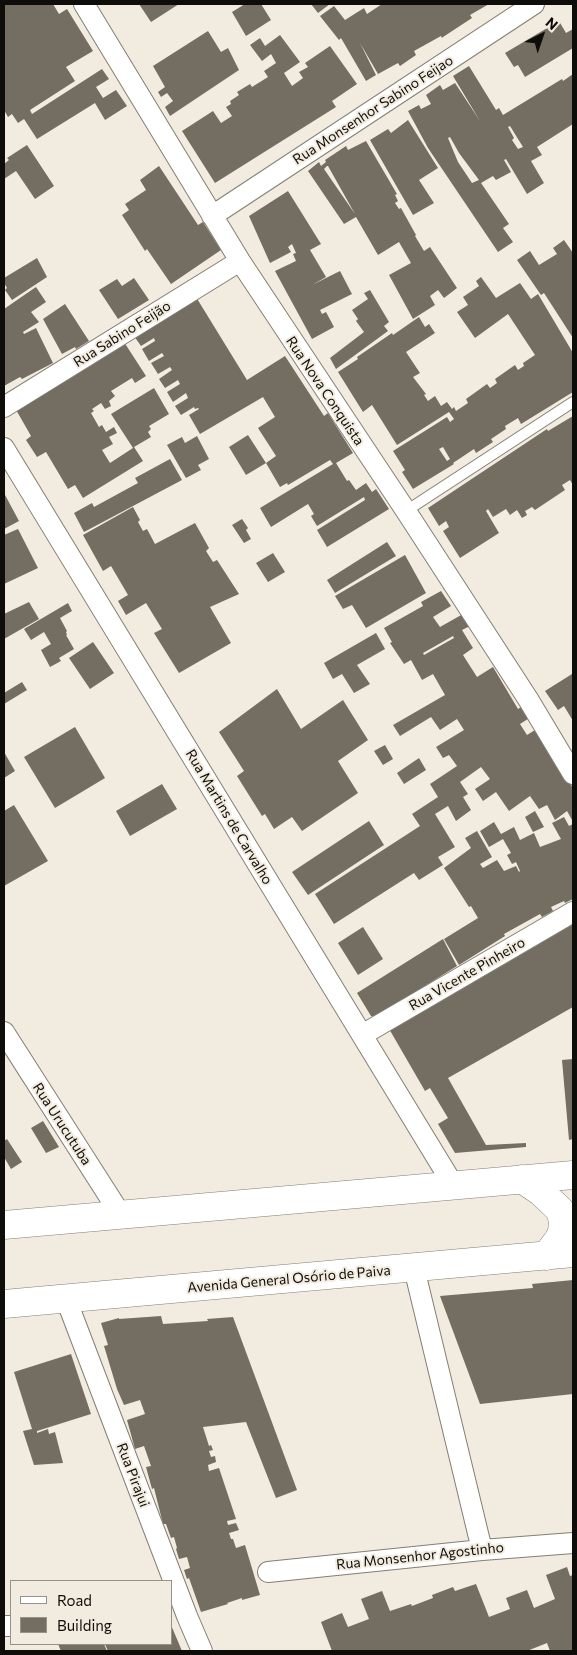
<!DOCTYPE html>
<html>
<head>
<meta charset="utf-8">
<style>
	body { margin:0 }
	#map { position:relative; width:577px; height:1655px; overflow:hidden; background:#f2ebdf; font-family:Commissioner,sans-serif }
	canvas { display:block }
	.frame { position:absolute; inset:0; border:5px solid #0f0d09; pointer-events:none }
	.legend { position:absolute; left:10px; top:1580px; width:162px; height:65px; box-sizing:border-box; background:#f2ebdf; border:1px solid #979289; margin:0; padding:6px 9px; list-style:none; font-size:15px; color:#0f0d09 }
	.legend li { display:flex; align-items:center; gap:10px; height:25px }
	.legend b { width:25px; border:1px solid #979289 }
	.north { position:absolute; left:517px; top:10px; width:50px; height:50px; -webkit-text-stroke:4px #f2ebdf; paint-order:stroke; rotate:41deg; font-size:14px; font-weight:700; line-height:20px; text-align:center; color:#0f0d09 }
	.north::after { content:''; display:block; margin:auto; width:18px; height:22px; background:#0f0d09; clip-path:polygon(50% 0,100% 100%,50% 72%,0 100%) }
</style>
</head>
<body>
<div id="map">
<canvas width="577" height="1655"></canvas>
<div class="frame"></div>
<ul class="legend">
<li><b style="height:6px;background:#fff"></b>Road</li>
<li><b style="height:14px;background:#736d62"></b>Building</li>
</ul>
<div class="north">N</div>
</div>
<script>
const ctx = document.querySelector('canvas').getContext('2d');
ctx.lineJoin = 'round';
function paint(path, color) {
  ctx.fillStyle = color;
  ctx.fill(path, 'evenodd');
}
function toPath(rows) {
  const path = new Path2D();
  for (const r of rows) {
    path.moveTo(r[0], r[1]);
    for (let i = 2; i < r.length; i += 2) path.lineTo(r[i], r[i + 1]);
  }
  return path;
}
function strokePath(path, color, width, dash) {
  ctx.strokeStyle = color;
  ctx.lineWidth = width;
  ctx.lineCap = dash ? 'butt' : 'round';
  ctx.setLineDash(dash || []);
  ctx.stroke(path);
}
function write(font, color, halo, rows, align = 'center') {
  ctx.font = font + ' Commissioner,sans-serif';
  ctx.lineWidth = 4;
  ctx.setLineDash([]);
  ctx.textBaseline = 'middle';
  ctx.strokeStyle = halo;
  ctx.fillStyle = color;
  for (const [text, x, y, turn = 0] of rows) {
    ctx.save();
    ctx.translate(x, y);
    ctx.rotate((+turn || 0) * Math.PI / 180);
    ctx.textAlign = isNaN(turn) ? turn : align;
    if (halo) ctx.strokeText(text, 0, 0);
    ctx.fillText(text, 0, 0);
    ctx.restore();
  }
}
paint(toPath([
	[4,4,53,4,59,14,67,9,93,51,66,67,75,81,30,110,32,114,102,69,109,79,96,87,103,98,116,90,127,106,105,120,95,103,37,139,24,119,18,123,12,114,8,117,4,110],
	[139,4,179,4,151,22],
	[245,4,261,4,271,20,246,36,232,12],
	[311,4,330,4,318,13],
	[382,4,384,5,386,4,489,4,470,15,472,18,443,37,442,38,441,36,414,51,416,55,400,66,398,63,378,74,360,43,376,75,366,81,341,38,339,40,320,16,334,6,345,20,364,8,367,14],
	[559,21,566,33,573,29,573,48,525,77,518,65,514,67,505,53],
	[208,31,221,52,228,48,239,70,170,116,165,107,173,101,167,93,161,97,158,92,165,87,153,66],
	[280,35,300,62,284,73,292,86,303,78,299,72,308,67,305,63,330,46,357,84,332,101,336,107,215,183,182,131,213,111,221,123,232,116,226,107,231,104,230,101,239,95,237,92,250,84,252,87,268,77,264,71,276,63,271,54,262,61,250,45,260,38,265,46],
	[469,66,496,110,499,108,503,115,562,79,563,81,573,74,573,124,537,147,542,155,531,161,544,183,527,194,506,159,504,160,511,172,496,180,493,176,481,183,509,224,503,228,513,242,498,252,428,148,408,111,419,105,421,109,431,104,426,95,440,85,443,90,455,83,480,121,453,76],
	[510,126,523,147,518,149,512,140,514,138,508,127],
	[450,137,459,153,479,180,472,183,458,162,448,138],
	[408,120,438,168,419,180,434,203,413,215,370,140,388,129,391,133],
	[366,141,397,194,395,195,398,201,395,203,399,209,401,208,416,235,415,236,424,251,430,247,457,288,444,298,438,290,430,296,435,305,413,319,389,275,411,263,399,242,378,255,356,217,344,224,308,171,319,162,321,166,326,162,325,160,346,146,348,150],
	[327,166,328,166,355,214,324,169],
	[27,145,54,186,35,199,16,171,4,179,4,164,9,160,7,158],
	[159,166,198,225,203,222,221,250,171,284,147,249,145,251,122,215,129,210,125,204,146,190,140,180],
	[288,191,321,244,310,250,326,277,312,285,340,271,352,294,320,310,322,314,326,312,334,327,312,339,275,271,296,261,293,254,296,253,292,244,288,247,291,252,270,263,249,216],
	[564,240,573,253,573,338,544,293,541,295,517,260,530,251,539,265,557,254,553,248],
	[37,258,47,277,12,300,5,290,7,288,4,283,4,278],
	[481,277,496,298,520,283,531,299,538,294,573,353,573,392,521,424,518,418,505,426,506,429,491,439,493,442,476,453,474,449,453,463,454,464,413,489,402,472,405,470,393,451,447,417,450,422,454,419,449,412,397,445,372,405,363,412,338,372,358,359,357,357,392,333,393,335,419,317,425,327,429,324,435,333,406,352,420,373,413,377,426,394,424,395,428,401,435,396,441,406,447,402,452,409,454,407,456,411,468,403,466,399,487,384,490,388,497,383,495,379,515,365,518,370,524,366,523,363,535,355,508,314,475,338,457,312,468,305,463,297,479,286,476,281],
	[443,447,450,459,447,461,439,449],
	[134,278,149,300,118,319,99,290,117,279,122,286],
	[36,287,46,302,31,312,39,322,23,332,24,334,36,328,53,363,22,379,20,377,4,386,4,309],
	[370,290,389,322,384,326,388,331,336,369,330,358,364,332,356,321,358,319,352,310,368,299,364,293],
	[196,297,247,380,285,356,324,416,328,413,353,453,336,463,347,481,349,480,356,490,366,483,372,492,376,489,389,509,327,547,317,530,365,500,364,497,317,526,311,516,314,514,308,504,271,527,260,508,333,464,330,460,288,485,287,483,280,487,266,463,276,456,258,428,275,417,263,397,200,434,189,415,199,409,198,408,195,409,194,407,181,415,175,406,188,398,186,393,173,402,167,392,180,384,178,380,165,388,159,379,172,370,170,367,158,374,151,363,164,356,162,353,149,361,142,349,155,341,154,338,141,346,134,336],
	[65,304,89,341,76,349,75,347,62,354,43,319],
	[124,342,146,376,135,383,132,378,111,391,115,396,109,401,111,406,105,409,101,403,92,409,94,411,91,413,99,427,102,425,106,432,114,427,117,433,109,437,113,444,102,450,110,463,133,448,111,414,154,388,169,414,149,426,151,429,148,432,151,437,134,447,143,461,83,498,75,485,68,489,46,452,37,457,26,440,31,436,15,408],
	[573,416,573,485,570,480,562,485,565,490,535,510,532,507,525,511,527,515,522,518,517,510,510,515,506,509,493,517,488,509,486,511,499,533,460,558,443,531,449,527,446,521,439,526,428,508,547,429,548,431],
	[248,435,266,463,246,475,229,447],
	[197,436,209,459,198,465,201,470,186,478,167,445,182,437,185,443],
	[170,459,182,480,84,532,74,513,92,503,94,507,138,483,135,478],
	[4,493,19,521,4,529],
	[133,507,140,520,138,522,143,531,147,529,155,544,195,523,209,548,206,551,213,562,217,560,239,594,210,607,231,643,179,673,154,633,162,629,146,603,126,615,118,601,128,595,111,566,103,571,83,535],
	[242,519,248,528,246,530,251,539,244,543,232,525],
	[18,529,38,568,4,584,4,535],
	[387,542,396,556,335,593,327,580],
	[273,553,285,572,268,582,256,563],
	[405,555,426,593,366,628,352,605,343,609,335,596],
	[441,591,451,606,433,617,440,627,463,614,470,626,462,630,473,648,463,655,477,677,493,667,518,709,523,706,531,717,520,724,527,735,535,730,573,788,573,820,572,820,567,811,555,820,547,805,539,809,530,796,509,811,496,792,483,801,475,789,490,779,481,767,460,782,468,794,463,797,471,810,456,821,448,806,435,814,455,847,438,857,443,865,419,880,414,873,334,924,315,894,420,826,412,814,438,797,430,784,457,766,449,755,443,758,436,747,464,730,457,719,440,730,431,717,400,736,393,725,445,695,433,674,422,680,411,660,404,664,390,643,392,642,384,628,423,606,421,602],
	[453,636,454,638,424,655,423,653],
	[29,602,39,619,4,639,4,614],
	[68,603,72,611,60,618,67,631,66,632,67,635,66,635,74,649,59,658,61,661,50,667,41,650,51,644,44,632,31,640,24,629],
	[376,633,385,649,357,665,370,684,354,693,342,674,333,679,324,663],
	[93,642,114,673,90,689,69,658],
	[572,674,573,676,573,721,564,706,558,710,545,691],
	[22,682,27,690,4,704,4,693],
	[277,689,301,729,343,700,368,740,338,761,358,793,302,831,292,817,274,829,265,814,262,816,237,776,244,771,219,732],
	[75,727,105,778,55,808,24,757],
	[385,745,393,759,383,765,374,751],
	[4,752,15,771,4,778],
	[419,758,426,770,404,784,397,773],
	[162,784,177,809,130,836,116,811],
	[14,805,48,861,4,886,4,811],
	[535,811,544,827,533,832,525,817],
	[564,817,569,826,573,824,573,899,565,903,564,901,551,907,553,911,542,917,540,914,504,934,505,936,459,965,444,939,478,918,471,906,469,907,444,868,471,848,465,838,477,831,492,857,480,864,483,868,497,860,504,871,516,866,519,872,520,871,516,862,512,864,507,855,511,853,503,839,489,847,480,831,494,822,501,834,514,827,520,840,534,833,540,847,561,839,552,823],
	[369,821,384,845,308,895,292,872],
	[573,922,573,1007,448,1078,486,1145,526,1143,526,1147,455,1153,438,1124,448,1118,430,1088,425,1091,388,1027],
	[363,927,383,959,358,975,338,943],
	[443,939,457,966,375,1017,371,1016,357,993],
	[573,1059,573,1139,569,1140,562,1060],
	[43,1121,59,1147,46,1153,31,1128],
	[7,1139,22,1162,11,1169,4,1157,4,1141],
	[573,1280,573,1394,480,1404,440,1296,533,1288,532,1284],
	[161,1316,163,1324,208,1321,207,1319,233,1317,297,1490,276,1498,246,1422,203,1427,209,1446,211,1445,213,1450,209,1451,211,1457,215,1456,216,1462,208,1465,209,1471,219,1468,236,1519,227,1521,228,1525,236,1523,239,1530,229,1533,231,1539,233,1539,236,1548,245,1545,260,1595,242,1600,242,1598,227,1603,228,1604,201,1612,189,1578,187,1579,184,1570,190,1568,187,1557,179,1559,176,1549,177,1548,174,1537,171,1538,166,1524,163,1524,154,1488,152,1489,146,1467,151,1466,144,1446,135,1449,127,1420,145,1414,140,1400,124,1405,117,1389,104,1346,108,1345,101,1323,119,1318,119,1319],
	[71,1354,91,1414,37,1431,37,1433,48,1429,49,1434,55,1432,63,1463,34,1465,23,1431,32,1429,14,1372],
	[567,1567,570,1576,573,1575,573,1651,550,1651,547,1643,527,1651,332,1651,321,1622,342,1613,348,1627,369,1619,361,1599,382,1591,390,1611,411,1604,412,1606,433,1598,432,1595,453,1587,455,1591,476,1584,489,1617,510,1609,506,1598,527,1590,534,1608,555,1599,546,1575],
	[171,1625,182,1651,108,1651,105,1644,171,1644],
	[58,1644,104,1644,107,1651,61,1651]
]), '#736d62');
const lane = toPath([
	[406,511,573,402]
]);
const street = toPath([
	[84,4,240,261,406,511,528,699,573,774],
	[212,216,534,4],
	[4,407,240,261],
	[4,448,454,1186],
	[4,1032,121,1215],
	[362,1035,573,912],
	[414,1268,482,1550],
	[66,1299,187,1616,202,1651],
	[268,1572,482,1550,573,1543],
	[4,1626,11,1626]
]);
const primary = toPath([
	[522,1179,541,1192,560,1210,563,1221,562,1232,559,1239,546,1256],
	[4,1225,573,1175],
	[4,1304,573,1253]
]);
strokePath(lane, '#847f73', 12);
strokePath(street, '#847f73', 22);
strokePath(primary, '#847f73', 29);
strokePath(lane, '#fff', 10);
strokePath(street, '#fff', 20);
strokePath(primary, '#fff', 28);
write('14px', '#0f0d09', '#f2ebdf', [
	["Rua Monsenhor Sabino Feijao",373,110,-33],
	["Rua Sabino Feijão",122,334,-32],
	["Rua Nova Conquista",325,391,56],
	["Rua Martins de Carvalho",229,817,59],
	["Rua Vicente Pinheiro",467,974,-30],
	["Rua Urucutuba",62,1124,57],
	["Avenida General Osório de Paiva",289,1279,-5],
	["Rua Pirajui",133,1475,69],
	["Rua Monsenhor Agostinho",420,1556,-6]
]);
</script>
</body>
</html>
